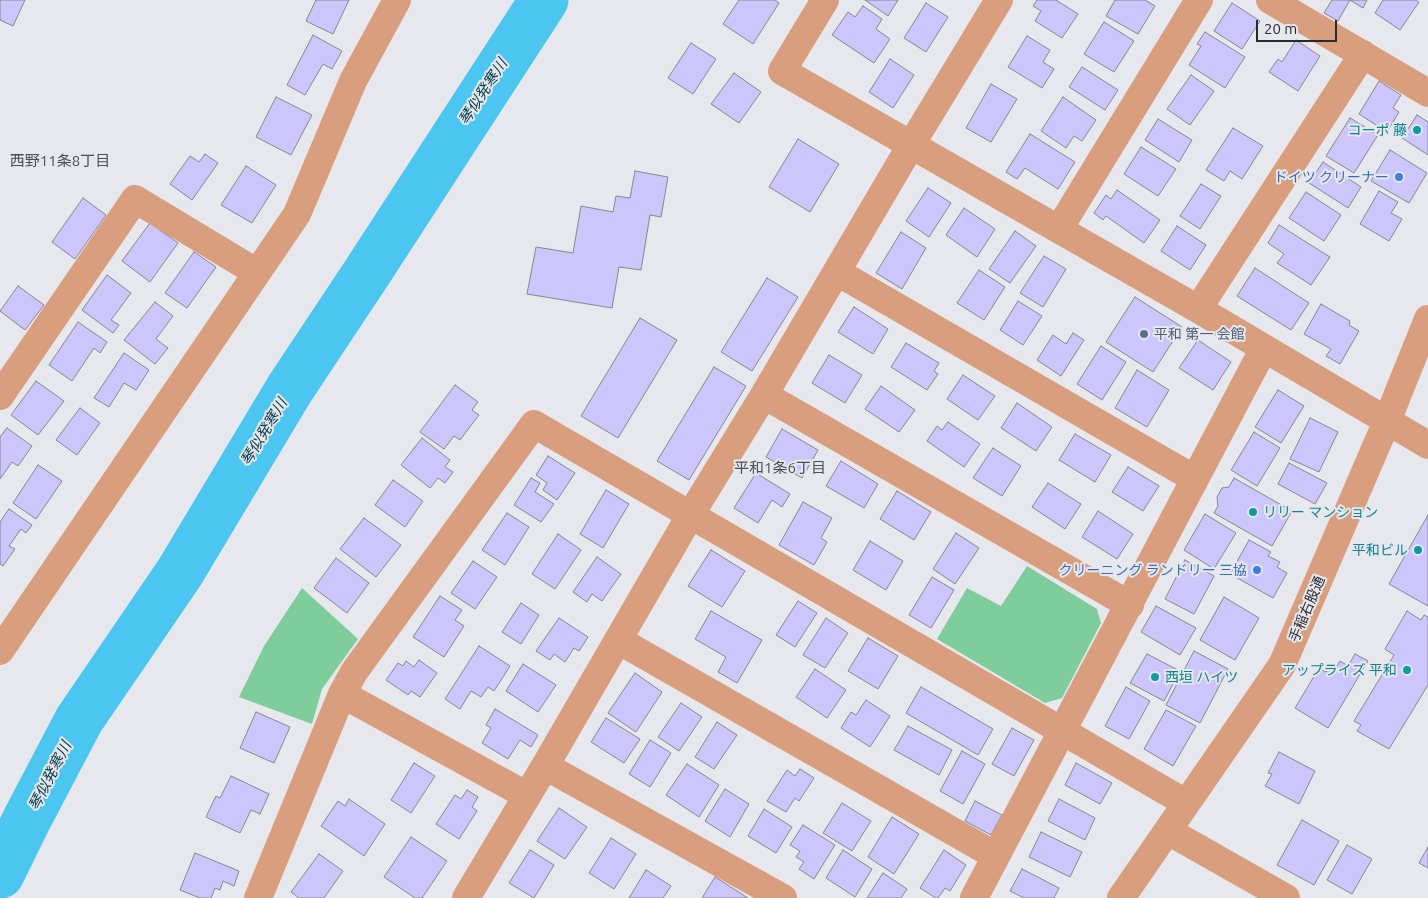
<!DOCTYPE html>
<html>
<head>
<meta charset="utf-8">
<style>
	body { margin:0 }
	#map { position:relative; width:1428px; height:898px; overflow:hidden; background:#e7e8ee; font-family:Ubuntu,sans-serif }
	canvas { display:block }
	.scale { position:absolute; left:1256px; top:20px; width:81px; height:22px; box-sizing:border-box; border:2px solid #2a2a2d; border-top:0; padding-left:6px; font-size:15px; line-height:18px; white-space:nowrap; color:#2a2a2d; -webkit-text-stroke:4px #e7e8ee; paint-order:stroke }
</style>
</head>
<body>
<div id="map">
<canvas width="1428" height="898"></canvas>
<div class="scale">20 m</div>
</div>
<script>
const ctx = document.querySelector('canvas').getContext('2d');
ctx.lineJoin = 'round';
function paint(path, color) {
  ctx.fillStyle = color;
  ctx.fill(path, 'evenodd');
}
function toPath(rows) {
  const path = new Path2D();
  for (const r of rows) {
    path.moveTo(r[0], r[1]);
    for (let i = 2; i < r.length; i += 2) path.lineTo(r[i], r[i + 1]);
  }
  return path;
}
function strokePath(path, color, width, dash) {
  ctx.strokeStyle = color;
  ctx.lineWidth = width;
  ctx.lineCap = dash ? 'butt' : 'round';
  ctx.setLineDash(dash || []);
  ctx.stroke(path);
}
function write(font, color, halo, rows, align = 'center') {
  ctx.font = font + ' Ubuntu,"Noto Sans JP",sans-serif';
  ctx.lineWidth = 4;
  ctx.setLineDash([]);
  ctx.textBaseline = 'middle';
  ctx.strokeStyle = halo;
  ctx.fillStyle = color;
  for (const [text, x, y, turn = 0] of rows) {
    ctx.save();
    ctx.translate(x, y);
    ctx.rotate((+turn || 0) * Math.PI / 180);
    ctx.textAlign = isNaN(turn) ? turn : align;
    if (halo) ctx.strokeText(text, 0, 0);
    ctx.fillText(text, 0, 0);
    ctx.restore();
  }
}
paint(toPath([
	[1027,566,1097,609,1101,623,1062,698,1045,703,937,639,967,588,1001,606],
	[302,588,358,639,322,689,312,724,239,697,264,646]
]), '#7fcd9a');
strokePath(toPath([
	[0,874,27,819,79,720,180,572,289,390,368,271,544,0]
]), '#4ac6f1', 49);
const building = toPath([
	[0,0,25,0,13,26,0,20,0,0],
	[316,0,349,0,333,34,306,21,316,0],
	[739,0,775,0,779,3,753,44,723,24,739,0],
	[865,0,898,0,888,16,865,0],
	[1037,0,1056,0,1078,14,1062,38,1035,21,1041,11,1033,6,1037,0],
	[1115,0,1145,0,1155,6,1138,34,1106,16,1115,0],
	[1332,0,1367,0,1363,8,1350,0,1338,21,1324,13,1332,0],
	[1383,0,1416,0,1419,2,1400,30,1375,13,1383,0],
	[926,3,948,17,926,52,904,38,926,3],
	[1232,3,1260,21,1242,49,1214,31,1232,3],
	[863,6,882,19,876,29,890,39,874,63,832,35,848,12,855,17,863,6],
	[1104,22,1134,41,1114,72,1084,54,1104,22],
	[1205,32,1245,57,1225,88,1189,65,1201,46,1197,44,1205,32],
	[313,35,342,51,332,69,323,64,305,95,287,85,313,35],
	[1027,36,1050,50,1043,62,1054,69,1042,88,1008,67,1027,36],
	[1296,40,1320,56,1298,91,1269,72,1278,59,1282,62,1296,40],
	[691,43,716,59,693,94,668,78,691,43],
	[890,59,914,75,893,108,869,92,890,59],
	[1082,67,1118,90,1105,110,1069,87,1082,67],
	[734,73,761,92,739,123,711,104,734,73],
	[1191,75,1214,91,1190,125,1167,109,1191,75],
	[1379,81,1401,95,1393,108,1399,112,1387,132,1359,114,1379,81],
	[991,84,1017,99,991,142,966,128,991,84],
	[276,97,312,115,291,155,256,137,276,97],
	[1063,97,1096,120,1082,141,1074,136,1066,148,1041,131,1063,97],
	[1417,115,1428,122,1428,155,1402,138,1417,115],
	[1350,118,1378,135,1354,173,1326,156,1350,118],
	[1158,119,1192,140,1179,162,1145,140,1158,119],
	[1233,128,1263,146,1242,179,1230,171,1224,181,1206,170,1233,128],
	[1030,134,1075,162,1058,189,1025,168,1017,179,1006,172,1030,134],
	[798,139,839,164,810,212,769,187,798,139],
	[1141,147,1176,169,1158,196,1124,174,1141,147],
	[1390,150,1427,173,1409,203,1371,181,1390,150],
	[205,154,218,163,192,200,170,184,190,156,199,162,205,154],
	[1323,162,1361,187,1348,208,1309,183,1323,162],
	[246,166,276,185,252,223,221,205,246,166],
	[635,171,668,177,661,217,650,215,641,270,619,267,612,308,527,294,536,247,573,253,581,206,613,212,616,196,630,198,635,171],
	[1201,184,1221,196,1200,229,1180,216,1201,184],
	[928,188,951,203,929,237,906,221,928,188],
	[1117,190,1160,220,1144,243,1106,216,1103,220,1094,213,1106,195,1111,199,1117,190],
	[1379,191,1398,202,1391,213,1402,219,1389,241,1360,224,1379,191],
	[1306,192,1341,215,1324,241,1289,218,1306,192],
	[83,198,106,215,75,259,52,242,83,198],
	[964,208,995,229,977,257,946,235,964,208],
	[150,223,178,243,150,282,122,261,150,223],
	[1279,225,1330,257,1311,285,1277,263,1284,254,1268,243,1279,225],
	[1177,226,1206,245,1190,270,1161,251,1177,226],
	[1015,231,1036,246,1010,283,989,269,1015,231],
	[901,232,926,248,902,289,876,273,901,232],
	[194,252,216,267,187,308,165,293,194,252],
	[1044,256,1066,269,1043,307,1020,293,1044,256],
	[1255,268,1309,303,1291,330,1237,296,1255,268],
	[979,270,1005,287,984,320,957,303,979,270],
	[107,275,131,293,111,320,119,325,113,333,82,310,107,275],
	[767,278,798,297,752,371,721,352,767,278],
	[18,286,44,305,25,330,0,311,18,286],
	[1135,297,1182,327,1153,372,1106,342,1135,297],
	[1018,301,1042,316,1023,345,1000,330,1018,301],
	[155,302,173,316,156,339,168,348,155,364,124,340,155,302],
	[1321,304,1350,321,1349,325,1359,331,1340,364,1326,356,1331,349,1304,334,1321,304],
	[854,307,888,329,873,354,838,332,854,307],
	[640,318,677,340,618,438,581,416,640,318],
	[78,322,107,342,100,353,94,348,72,381,49,365,78,322],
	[1073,333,1084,340,1061,376,1037,360,1053,335,1066,344,1073,333],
	[1198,340,1231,362,1213,390,1179,368,1198,340],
	[906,343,939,363,934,371,938,374,927,390,891,367,906,343],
	[1101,346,1126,362,1102,400,1077,384,1101,346],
	[124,353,149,370,136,390,124,383,109,407,94,398,124,353],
	[829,355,862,375,845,403,812,383,829,355],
	[714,367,746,386,689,480,657,461,714,367],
	[1137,370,1169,390,1147,427,1115,408,1137,370],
	[963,375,995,396,978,420,947,399,963,375],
	[36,381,64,401,38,435,11,415,36,381],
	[455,385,478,402,472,410,479,415,460,440,454,436,444,449,420,432,455,385],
	[881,386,915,410,899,432,865,409,881,386],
	[1278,390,1304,406,1281,443,1255,427,1278,390],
	[1017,403,1052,427,1036,451,1001,428,1017,403],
	[80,408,100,423,77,455,56,440,80,408],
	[1310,418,1338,432,1319,472,1290,459,1310,418],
	[948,422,980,444,964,467,927,441,937,426,942,430,948,422],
	[7,428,32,446,18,466,12,462,0,479,0,437,7,428],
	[782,429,818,450,802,478,766,457,782,429],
	[1254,432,1280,448,1257,486,1231,470,1254,432],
	[1075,434,1111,455,1095,482,1059,460,1075,434],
	[422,438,450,460,445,467,453,472,445,483,438,478,430,488,401,465,422,438],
	[993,448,1021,466,1002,496,973,478,993,448],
	[548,456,575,473,557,500,543,490,547,483,536,475,548,456],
	[841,461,878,484,864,508,826,486,841,461],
	[1289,463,1327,483,1315,504,1278,484,1289,463],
	[38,465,62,481,36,519,13,503,38,465],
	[1128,467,1159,486,1143,511,1112,492,1128,467],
	[756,473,790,494,782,507,772,500,758,523,734,508,756,473],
	[531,478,540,483,535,492,554,504,541,522,514,505,531,478],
	[1234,478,1292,511,1272,546,1214,513,1218,506,1217,497,1222,488,1229,487,1234,478],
	[393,480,423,501,405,527,375,505,393,480],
	[1048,483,1081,504,1065,529,1032,507,1048,483],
	[606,490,629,504,603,548,580,534,606,490],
	[897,491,931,512,914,540,880,519,897,491],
	[803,502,832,518,821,538,827,542,814,565,779,545,803,502],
	[9,509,32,525,26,533,21,529,9,546,15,549,3,566,0,564,0,522,9,509],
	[1098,511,1133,534,1117,559,1082,537,1098,511],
	[507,513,529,527,505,565,482,550,507,513],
	[1205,514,1236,533,1214,569,1184,550,1205,514],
	[1428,515,1428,606,1389,584,1428,515],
	[364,518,401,545,376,577,340,549,364,518],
	[956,533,979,548,955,584,933,569,956,533],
	[558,534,581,550,555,589,532,574,558,534],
	[1249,540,1271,552,1268,556,1280,562,1277,567,1287,573,1273,598,1230,574,1249,540],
	[870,541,903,561,886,590,853,570,870,541],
	[711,550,745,571,722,607,688,586,711,550],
	[597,557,621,574,602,601,592,594,587,602,573,592,597,557],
	[336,558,369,583,347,613,314,588,336,558],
	[1185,560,1214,576,1194,614,1165,599,1185,560],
	[473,561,497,577,475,609,451,593,473,561],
	[932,577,954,590,931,628,909,615,932,577],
	[440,596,462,610,455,620,464,626,444,657,413,637,440,596],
	[1224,597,1259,618,1235,660,1200,640,1224,597],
	[798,601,817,613,795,647,776,635,798,601],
	[521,603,539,615,521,644,502,632,521,603],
	[1156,606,1196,628,1180,655,1141,632,1156,606],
	[711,611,762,640,737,683,718,672,726,657,695,639,711,611],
	[1407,611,1421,620,1424,615,1428,617,1428,685,1389,749,1357,731,1361,725,1354,721,1394,655,1385,649,1407,611],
	[559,618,588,637,579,651,574,648,565,662,554,654,550,660,536,651,559,618],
	[826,618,848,633,825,668,803,655,826,618],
	[868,638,898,656,878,689,848,671,868,638],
	[479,646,510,666,494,691,488,687,481,697,471,691,460,709,445,699,479,646],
	[1194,651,1228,669,1200,723,1166,705,1194,651],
	[1147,654,1180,671,1164,701,1130,683,1147,654],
	[1355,654,1368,661,1328,728,1295,708,1319,668,1326,672,1330,666,1335,669,1340,661,1348,666,1355,654],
	[419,660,437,673,420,697,411,691,408,695,386,680,398,663,403,666,406,661,414,667,419,660],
	[523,664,556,685,538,712,506,691,523,664],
	[815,669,846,690,827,718,796,697,815,669],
	[635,673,662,692,636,732,608,713,635,673],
	[921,687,993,729,978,755,906,713,921,687],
	[1126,687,1150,701,1129,739,1105,726,1126,687],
	[866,700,890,716,870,747,841,728,851,712,856,715,866,700],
	[681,703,702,717,679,751,658,737,681,703],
	[495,709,538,735,531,747,520,740,508,759,482,743,491,728,486,725,495,709],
	[1166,710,1196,726,1173,766,1144,749,1166,710],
	[256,712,290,727,274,763,240,748,256,712],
	[606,718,640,739,624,763,591,742,606,718],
	[717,722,737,735,714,769,695,757,717,722],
	[908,726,952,750,939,775,894,750,908,726],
	[1012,728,1034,740,1014,776,992,764,1012,728],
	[650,740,671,753,650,787,629,774,650,740],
	[962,751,985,764,963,804,940,791,962,751],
	[1279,752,1315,771,1299,804,1265,786,1272,774,1268,773,1279,752],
	[414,763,435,776,411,813,391,800,414,763],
	[1076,763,1112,783,1100,804,1065,785,1076,763],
	[687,764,719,785,699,817,666,795,687,764],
	[800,769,814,778,799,801,795,798,786,812,767,801,787,770,795,776,800,769],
	[231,776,269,794,260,814,251,810,240,833,206,817,216,796,220,798,231,776],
	[725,789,749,804,730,837,705,821,725,789],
	[467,790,478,797,472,807,477,811,459,839,436,824,455,795,461,799,467,790],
	[349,799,385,824,364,856,321,826,338,801,345,806,349,799],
	[1059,799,1095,818,1085,840,1048,821,1059,799],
	[975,801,1002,815,991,835,965,821,975,801],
	[842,803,871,821,852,851,823,833,842,803],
	[559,808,587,827,565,859,537,841,559,808],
	[764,809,792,827,776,853,748,836,764,809],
	[892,817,919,834,894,874,868,857,892,817],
	[1302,820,1339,841,1314,885,1277,865,1302,820],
	[803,825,835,845,814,879,799,869,804,862,796,857,800,851,790,845,803,825],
	[1041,832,1082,852,1070,877,1029,857,1041,832],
	[411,837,447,861,422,898,415,898,384,877,411,837],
	[611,838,636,854,614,889,589,873,611,838],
	[1347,845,1372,859,1352,894,1327,880,1347,845],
	[1428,847,1428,868,1419,863,1428,847],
	[530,850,554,865,534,898,509,883,530,850],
	[843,850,872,869,855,897,826,878,843,850],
	[944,850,966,865,950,891,945,888,938,898,936,898,920,888,944,850],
	[195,853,239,871,234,886,223,881,220,890,215,888,211,898,200,898,180,890,195,853],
	[319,854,343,871,324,898,299,898,291,892,319,854],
	[1022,869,1059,888,1054,898,1024,898,1010,891,1022,869],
	[646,870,671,886,663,898,629,898,646,870],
	[883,873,907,889,901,898,867,898,883,873],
	[715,877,748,898,702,898,715,877]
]);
paint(building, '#cdc6fc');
strokePath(building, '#86868c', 1);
strokePath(toPath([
	[825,0,782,71,1198,309,1428,445],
	[1270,0,1428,93],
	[1059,229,1199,0],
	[837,272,1195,479],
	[1198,309,1363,54],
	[764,395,1130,605],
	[0,396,135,199,256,272],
	[618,640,996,856],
	[0,651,297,214,353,81,397,0],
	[342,694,526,795],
	[545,766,783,898],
	[1168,831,1286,898],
	[258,898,342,694,354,672,534,424,1186,803],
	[466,898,545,766,691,514,764,395,911,145,999,0],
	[974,898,1264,348],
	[1121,898,1282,665,1387,421,1428,319]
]), '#d99e7e', 28);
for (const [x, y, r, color] of [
	[1417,130,5,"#0f9aa8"],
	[1399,177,5,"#3f7fe0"],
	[1144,334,5,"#5c6f8a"],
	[1253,512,5,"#0f9aa8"],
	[1418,550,5,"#0f9aa8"],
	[1257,570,5,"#3f7fe0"],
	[1407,670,5,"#0f9aa8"],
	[1155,677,5,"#0f9aa8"]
]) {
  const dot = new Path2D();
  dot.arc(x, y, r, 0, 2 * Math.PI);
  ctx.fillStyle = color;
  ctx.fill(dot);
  strokePath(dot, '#e7e8ee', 2);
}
write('14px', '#0d838f', '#e7e8ee', [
	["コーポ 藤",1407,130],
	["リリー マンション",1263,512,"left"],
	["平和ビル",1408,550],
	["アップライズ 平和",1397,670],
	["西垣 ハイツ",1165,677,"left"]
], 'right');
write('14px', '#366cbe', '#e7e8ee', [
	["ドイツ クリーナー",1389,177],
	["クリーニング ランドリー 三協",1247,570]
], 'right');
write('14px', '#4e5e75', '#e7e8ee', [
	["平和 第一 会館",1154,334]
], 'left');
write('14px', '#2a2a2d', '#e7e8ee', [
	["手稲右股通",1307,609,-67]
]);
write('italic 15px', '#013a4c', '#e7e8ee', [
	["琴似発寒川",483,92,-57],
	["琴似発寒川",264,432,-59],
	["琴似発寒川",50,776,-63]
]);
write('15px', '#4d4e53', '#e7e8ee', [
	["西野11条8丁目",60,161],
	["平和1条6丁目",780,468]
]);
</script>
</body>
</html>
